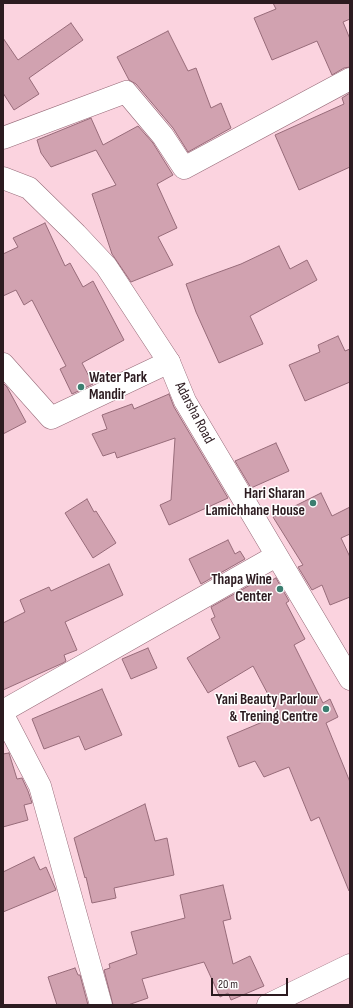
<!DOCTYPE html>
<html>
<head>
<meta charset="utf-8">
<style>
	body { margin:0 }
	#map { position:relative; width:353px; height:1008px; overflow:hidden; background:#fbd3df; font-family:"Sofia Sans Condensed",sans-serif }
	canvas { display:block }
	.frame { position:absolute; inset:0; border:4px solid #2c1b20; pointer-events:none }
	.scale { position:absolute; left:211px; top:978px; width:77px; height:18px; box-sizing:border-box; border:2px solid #2c1b20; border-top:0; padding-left:5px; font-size:12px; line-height:14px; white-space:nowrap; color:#2c1b20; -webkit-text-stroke:3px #fff; paint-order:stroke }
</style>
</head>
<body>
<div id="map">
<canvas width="353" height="1008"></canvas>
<div class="frame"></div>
<div class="scale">20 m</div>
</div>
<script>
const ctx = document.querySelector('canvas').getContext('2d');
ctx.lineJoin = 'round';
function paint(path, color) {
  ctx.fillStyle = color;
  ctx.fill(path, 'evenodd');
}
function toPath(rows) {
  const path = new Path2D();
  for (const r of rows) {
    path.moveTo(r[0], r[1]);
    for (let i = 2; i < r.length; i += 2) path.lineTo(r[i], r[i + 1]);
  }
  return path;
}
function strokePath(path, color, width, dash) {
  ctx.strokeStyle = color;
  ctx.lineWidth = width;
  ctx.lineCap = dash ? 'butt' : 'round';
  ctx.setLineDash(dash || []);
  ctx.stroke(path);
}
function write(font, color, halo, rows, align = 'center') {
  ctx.font = font + ' "Sofia Sans Condensed",sans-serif';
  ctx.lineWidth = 3;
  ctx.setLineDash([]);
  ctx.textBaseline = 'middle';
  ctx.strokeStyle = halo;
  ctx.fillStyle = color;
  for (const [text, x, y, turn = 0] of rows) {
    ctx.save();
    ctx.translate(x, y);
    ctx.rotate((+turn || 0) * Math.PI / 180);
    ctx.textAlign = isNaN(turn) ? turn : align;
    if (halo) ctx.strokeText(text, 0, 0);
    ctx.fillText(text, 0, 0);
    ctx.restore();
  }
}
const building = toPath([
	[273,3,350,3,350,19,343,22,350,39,350,67,344,68,332,75,317,41,272,60,254,18,276,9,273,3],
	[71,23,83,40,29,78,39,94,14,110,3,93,3,38,18,60,71,23],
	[168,31,188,71,196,68,211,108,221,103,231,128,188,152,173,128,136,84,129,80,117,57,168,31],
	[350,93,350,167,299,190,275,135,344,104,342,98,350,93],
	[91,118,103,145,138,126,153,143,173,175,157,184,177,228,158,237,173,265,131,282,112,254,92,194,116,185,96,150,51,167,41,153,37,140,91,118],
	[45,223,65,266,70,263,83,287,93,281,124,340,82,363,93,384,72,394,60,369,66,366,32,300,24,305,16,290,3,296,3,254,18,247,13,238,45,223],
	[279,246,290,269,307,260,317,280,250,316,263,344,219,363,196,312,186,284,241,264,279,246],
	[338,336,345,351,350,349,350,382,305,401,289,365,320,352,318,345,338,336],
	[3,383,7,387,26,422,3,434,3,383],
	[169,394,174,407,228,498,169,525,160,505,171,500,175,438,117,458,115,452,103,456,92,434,107,429,102,415,132,404,134,409,169,394],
	[276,443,289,471,251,488,235,461,276,443],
	[321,493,332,516,350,507,350,534,341,538,350,557,350,597,330,605,322,585,312,590,298,567,303,565,273,517,321,493],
	[87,499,94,512,96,511,116,543,93,558,65,513,87,499],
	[228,540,235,554,240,551,245,559,201,584,189,559,228,540],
	[109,564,123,595,65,622,77,650,64,655,66,661,63,663,3,690,3,623,25,612,20,600,49,587,51,591,109,564],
	[276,578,289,601,286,603,305,639,294,645,323,703,330,699,338,717,326,723,350,782,350,891,349,891,319,817,311,821,289,767,264,777,255,761,239,767,227,737,279,715,253,666,208,693,187,658,220,638,211,619,215,617,211,607,259,580,262,585,276,578],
	[148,648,157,668,131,679,122,659,148,648],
	[102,689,122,735,85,750,79,736,44,749,32,719,102,689],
	[9,753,17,779,22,778,28,791,32,803,24,805,28,820,3,827,3,754,9,753],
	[145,804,155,841,167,838,174,875,114,888,116,898,92,903,86,877,85,878,74,838,145,804],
	[34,857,40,870,46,867,56,890,3,912,3,872,34,857],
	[223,885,231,919,223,921,233,964,250,956,264,986,231,1000,228,993,220,997,204,962,142,979,148,998,128,1005,113,1005,104,970,110,968,109,964,137,954,131,932,185,918,180,895,223,885],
	[75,968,78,975,80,975,88,1005,57,1005,48,977,75,968]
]);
paint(building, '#d1a2b0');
strokePath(building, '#976b79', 1);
const minor = toPath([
	[3,138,126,92,163,136,184,168,350,79],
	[3,364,51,418,169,362],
	[3,711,276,556],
	[3,715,40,786,101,1005],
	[268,1005,350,965]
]);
const major = toPath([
	[3,178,29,188,76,234,106,266,169,362,185,401,350,679]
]);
strokePath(minor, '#966a78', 23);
strokePath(major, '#966a78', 23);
strokePath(minor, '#fff', 22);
strokePath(major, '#fff', 22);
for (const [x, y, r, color] of [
	[81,387,4,"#3b7e70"],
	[313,503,4,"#3b7e70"],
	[280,589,4,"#3b7e70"],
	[326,709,4,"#3b7e70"]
]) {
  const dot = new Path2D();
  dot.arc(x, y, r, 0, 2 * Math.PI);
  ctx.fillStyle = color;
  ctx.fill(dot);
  strokePath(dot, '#fff', 1.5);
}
write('bold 15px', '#2c1b20', '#fff', [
	["Water Park",89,378,"left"],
	["Mandir",89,395,"left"],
	["Hari Sharan",305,494],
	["Lamichhane House",305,511],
	["Thapa Wine",272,580],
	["Center",272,597],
	["Yani Beauty Parlour",318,700],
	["& Trening Centre",318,717]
], 'right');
write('15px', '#2c1b20', '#fff', [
	["Adarsha Road",194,413,62]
]);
</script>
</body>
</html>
